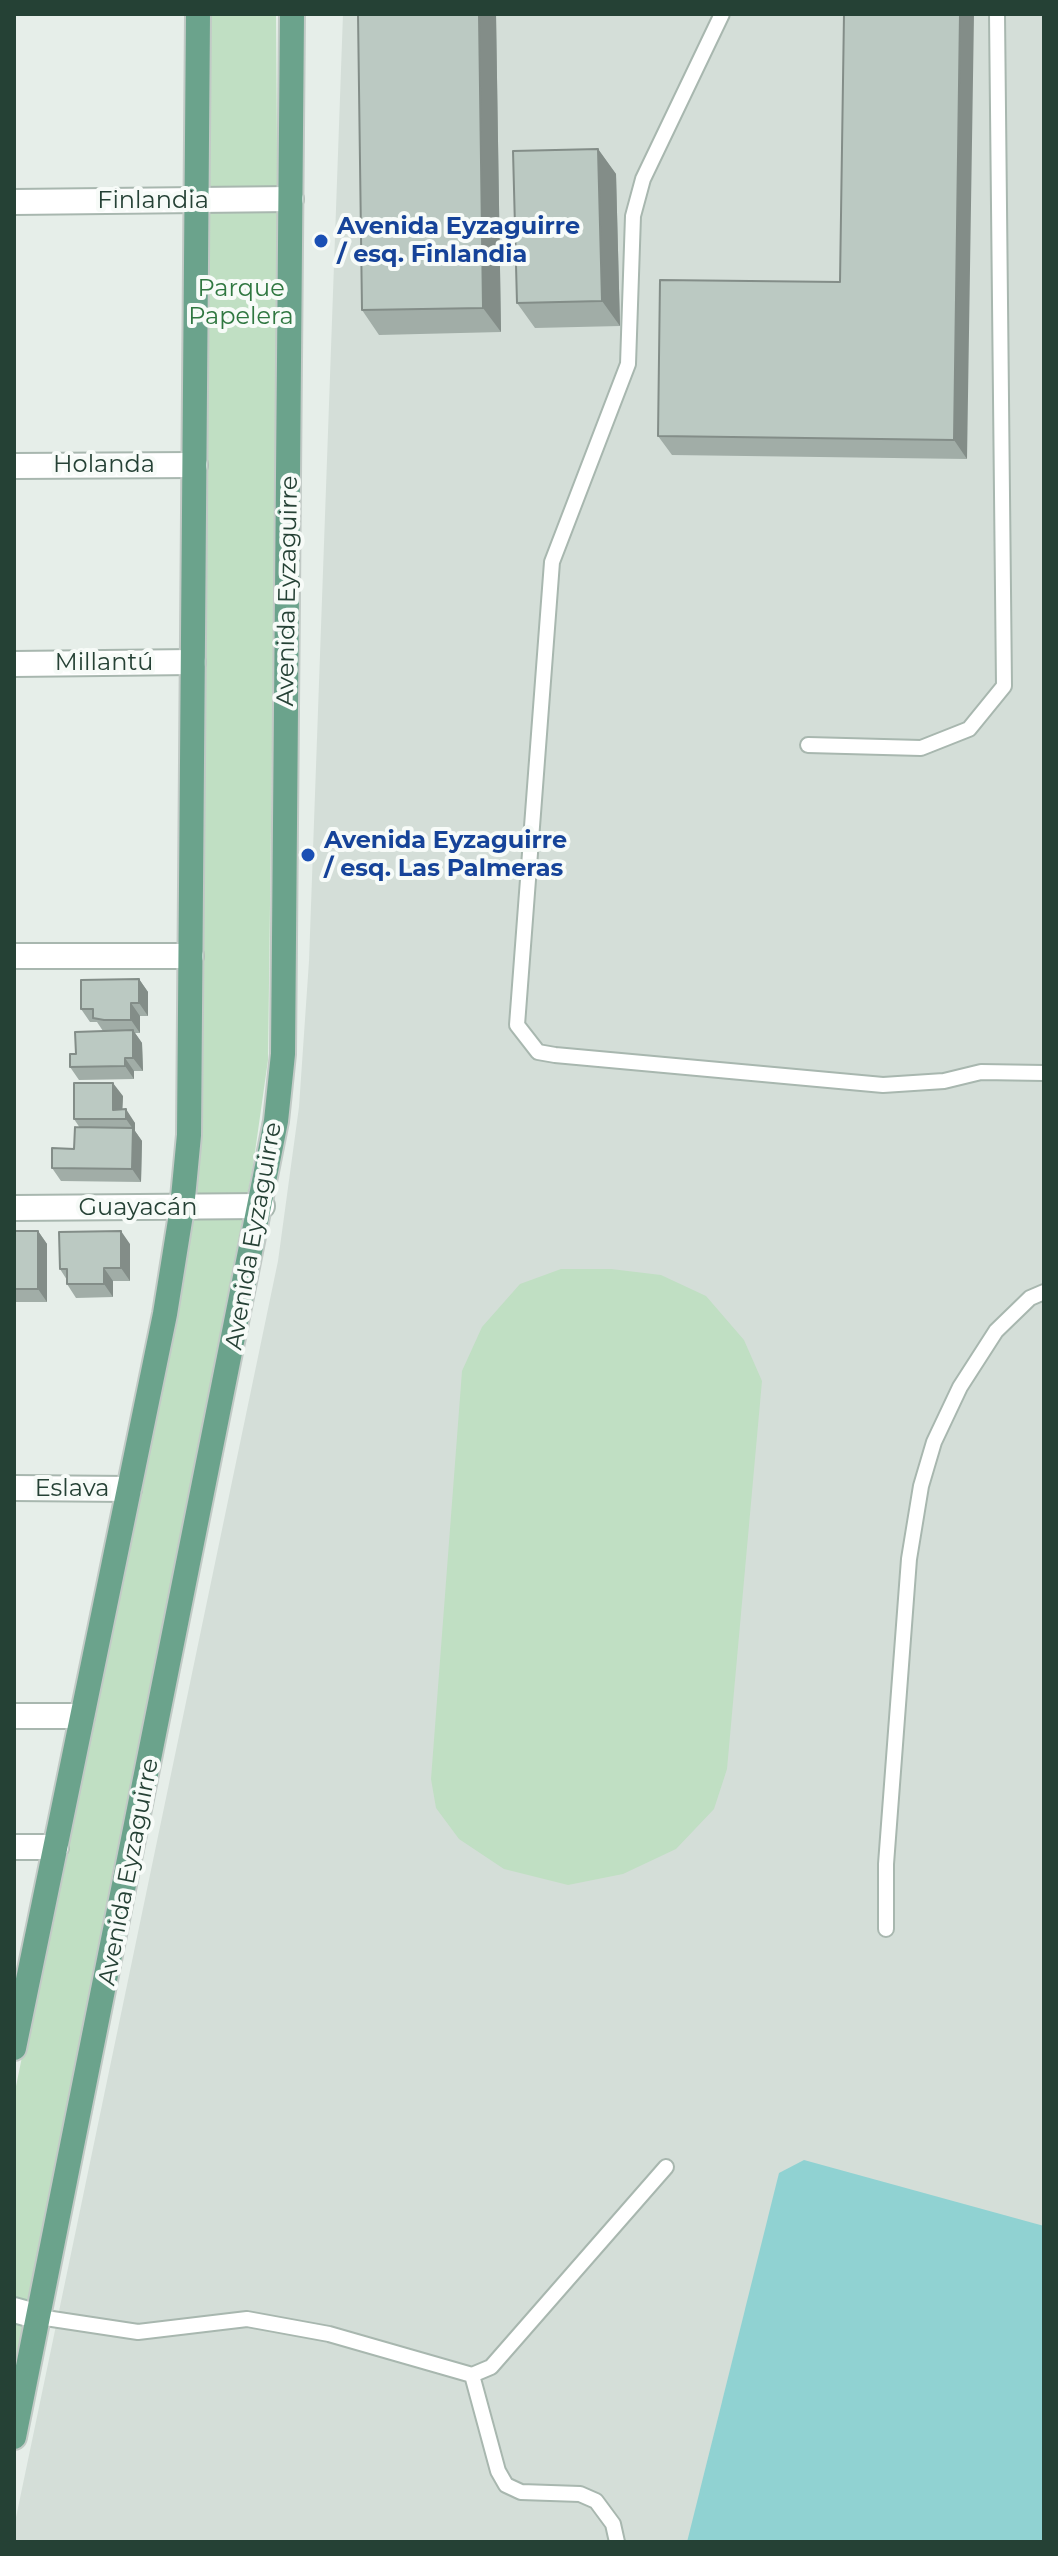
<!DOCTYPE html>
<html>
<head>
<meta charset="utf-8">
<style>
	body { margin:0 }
	#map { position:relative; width:1058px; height:2556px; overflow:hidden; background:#e6eee9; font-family:Montserrat,sans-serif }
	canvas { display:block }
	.frame { position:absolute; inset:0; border:16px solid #254135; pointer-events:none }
</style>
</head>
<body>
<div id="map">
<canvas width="1058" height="2556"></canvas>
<div class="frame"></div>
</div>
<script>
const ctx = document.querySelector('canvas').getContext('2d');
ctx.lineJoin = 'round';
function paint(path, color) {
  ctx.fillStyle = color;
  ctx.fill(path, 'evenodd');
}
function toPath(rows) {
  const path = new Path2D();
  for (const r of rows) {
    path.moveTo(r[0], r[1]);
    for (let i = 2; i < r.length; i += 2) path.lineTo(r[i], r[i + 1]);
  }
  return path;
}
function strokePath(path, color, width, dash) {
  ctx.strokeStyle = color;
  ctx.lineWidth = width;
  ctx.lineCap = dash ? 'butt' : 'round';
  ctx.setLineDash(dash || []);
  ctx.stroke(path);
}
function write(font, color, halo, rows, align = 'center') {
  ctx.font = font + ' Montserrat,sans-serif';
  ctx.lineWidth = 8;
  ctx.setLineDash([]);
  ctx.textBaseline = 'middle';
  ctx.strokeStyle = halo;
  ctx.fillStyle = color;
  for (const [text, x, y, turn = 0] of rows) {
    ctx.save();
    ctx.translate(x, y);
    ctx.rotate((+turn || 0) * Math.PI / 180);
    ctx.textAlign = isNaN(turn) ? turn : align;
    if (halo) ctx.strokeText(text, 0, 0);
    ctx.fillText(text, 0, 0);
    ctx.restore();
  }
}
paint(toPath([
	[343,14,1044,14,1044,2542,14,2542,14,2527,278,1261,299,1107,309,961]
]), '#d4ded8');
paint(toPath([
	[208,14,276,14,278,283,268,1060,253,1166,14,2384,14,2096,186,1255],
	[561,1269,611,1269,661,1275,706,1296,744,1340,762,1381,727,1769,714,1809,676,1849,623,1874,568,1885,504,1869,459,1839,436,1808,431,1779,462,1371,482,1327,520,1284]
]), '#c0dfc3');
paint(toPath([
	[804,2160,1044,2226,1044,2542,687,2542,779,2173]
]), '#90d2d2');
const lane = toPath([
	[722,14,643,179,633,216,628,364,552,562,517,1025,538,1052,555,1055,883,1085,944,1081,981,1072,1044,1073],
	[808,745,921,748,969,729,1004,686,997,14],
	[886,1929,886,1864,909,1559,921,1486,934,1442,960,1387,996,1331,1030,1298,1044,1292],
	[39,2317,138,2332,247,2319,329,2334,472,2375,491,2367,666,2167],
	[472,2375,498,2471,506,2485,521,2492,580,2494,596,2501,613,2524,617,2542]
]);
const street = toPath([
	[14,202,291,199],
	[14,466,195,465],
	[14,664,193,662],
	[14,956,191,956],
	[14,1208,262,1206],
	[14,1488,129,1489],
	[14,1716,82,1716],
	[14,1847,56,1847]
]);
const secondary = toPath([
	[14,2310,39,2317]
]);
const primary = toPath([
	[14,2048,165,1314,182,1208,189,1135,198,14],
	[14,2437,276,1121,283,1054,292,14]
]);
strokePath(lane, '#a8b7af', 18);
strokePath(street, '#a8b7af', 28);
strokePath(secondary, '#a4baaf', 28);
strokePath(primary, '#c2cac6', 28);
strokePath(lane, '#fff', 14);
strokePath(street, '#fff', 24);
strokePath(secondary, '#fff', 24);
strokePath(primary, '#6ba38c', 24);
paint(toPath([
	[358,14,496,14,501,332,379,335,362,310],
	[844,14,967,459,672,455,658,436,840,282],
	[598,149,616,174,620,326,535,328,517,303],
	[139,979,148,992,148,1016,140,1016,140,1033,135,1033,142,1043,143,1071,134,1071,134,1079,79,1080,70,1067,76,1054,103,1031,97,1022,90,1022,81,1009],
	[123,1096,122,1110,135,1123,135,1131,142,1141,141,1182,61,1181,52,1168,74,1149,80,1128,74,1119],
	[14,1231,38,1231,47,1244,47,1302,14,1302],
	[130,1244,130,1281,113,1281,113,1297,76,1298,67,1284,67,1280,60,1269]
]), '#a1ada7');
paint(toPath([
	[479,14,496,14,501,332,483,308],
	[960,14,974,14,967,459,954,440],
	[598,149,616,174,620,326,602,301],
	[139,979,148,992,148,1016,139,1003],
	[131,1003,140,1016,140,1033,131,1020],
	[133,1030,142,1043,143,1071,133,1058],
	[125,1058,134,1071,134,1079,125,1066],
	[113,1083,123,1096,122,1119,113,1110],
	[126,1109,135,1123,135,1131,142,1141,141,1182,132,1169,133,1129,126,1119],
	[14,1127,15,1129,16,1169,14,1167],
	[38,1231,47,1244,47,1302,38,1289],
	[121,1231,130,1244,130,1281,121,1268],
	[104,1268,113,1281,113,1297,104,1284]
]), '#838d88');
const building = toPath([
	[358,14,479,14,483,308,362,310,358,14],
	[844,14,960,14,954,440,658,436,660,280,840,282,844,14],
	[598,149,602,301,517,303,513,151,598,149],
	[139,979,139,1003,131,1003,131,1020,104,1020,93,1018,93,1009,81,1009,81,980,139,979],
	[133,1030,133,1058,125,1058,125,1066,70,1067,70,1054,76,1054,75,1032,133,1030],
	[74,1083,113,1083,113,1110,126,1109,126,1119,74,1119,74,1083],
	[75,1127,133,1128,132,1169,52,1168,52,1148,74,1149,75,1127],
	[14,1231,38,1231,38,1289,14,1289,14,1231],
	[121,1231,121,1268,104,1268,104,1284,67,1284,67,1269,60,1269,59,1232,121,1231]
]);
paint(building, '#bbc9c2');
strokePath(building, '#838d88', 2);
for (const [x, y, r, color] of [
	[321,241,8,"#1a4fb4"],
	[308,855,8,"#1a4fb4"]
]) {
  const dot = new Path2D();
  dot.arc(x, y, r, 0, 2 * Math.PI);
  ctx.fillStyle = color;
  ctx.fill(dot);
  strokePath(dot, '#f7fbf8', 3);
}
write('24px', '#254135', '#f7fbf8', [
	["Finlandia",153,201],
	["Holanda",104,465],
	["Avenida Eyzaguirre",288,591,-89],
	["Millantú",104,663],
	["Guayacán",138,1208],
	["Avenida Eyzaguirre",254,1236,-80],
	["Eslava",72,1489],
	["Avenida Eyzaguirre",129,1872,-79]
]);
write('bold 24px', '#164399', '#f7fbf8', [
	["Avenida Eyzaguirre",337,227],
	["/ esq. Finlandia",337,255],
	["Avenida Eyzaguirre",324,841],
	["/ esq. Las Palmeras",324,869]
], 'left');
write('24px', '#2f7740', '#f7fbf8', [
	["Parque",241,289],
	["Papelera",241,317]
]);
</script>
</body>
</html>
